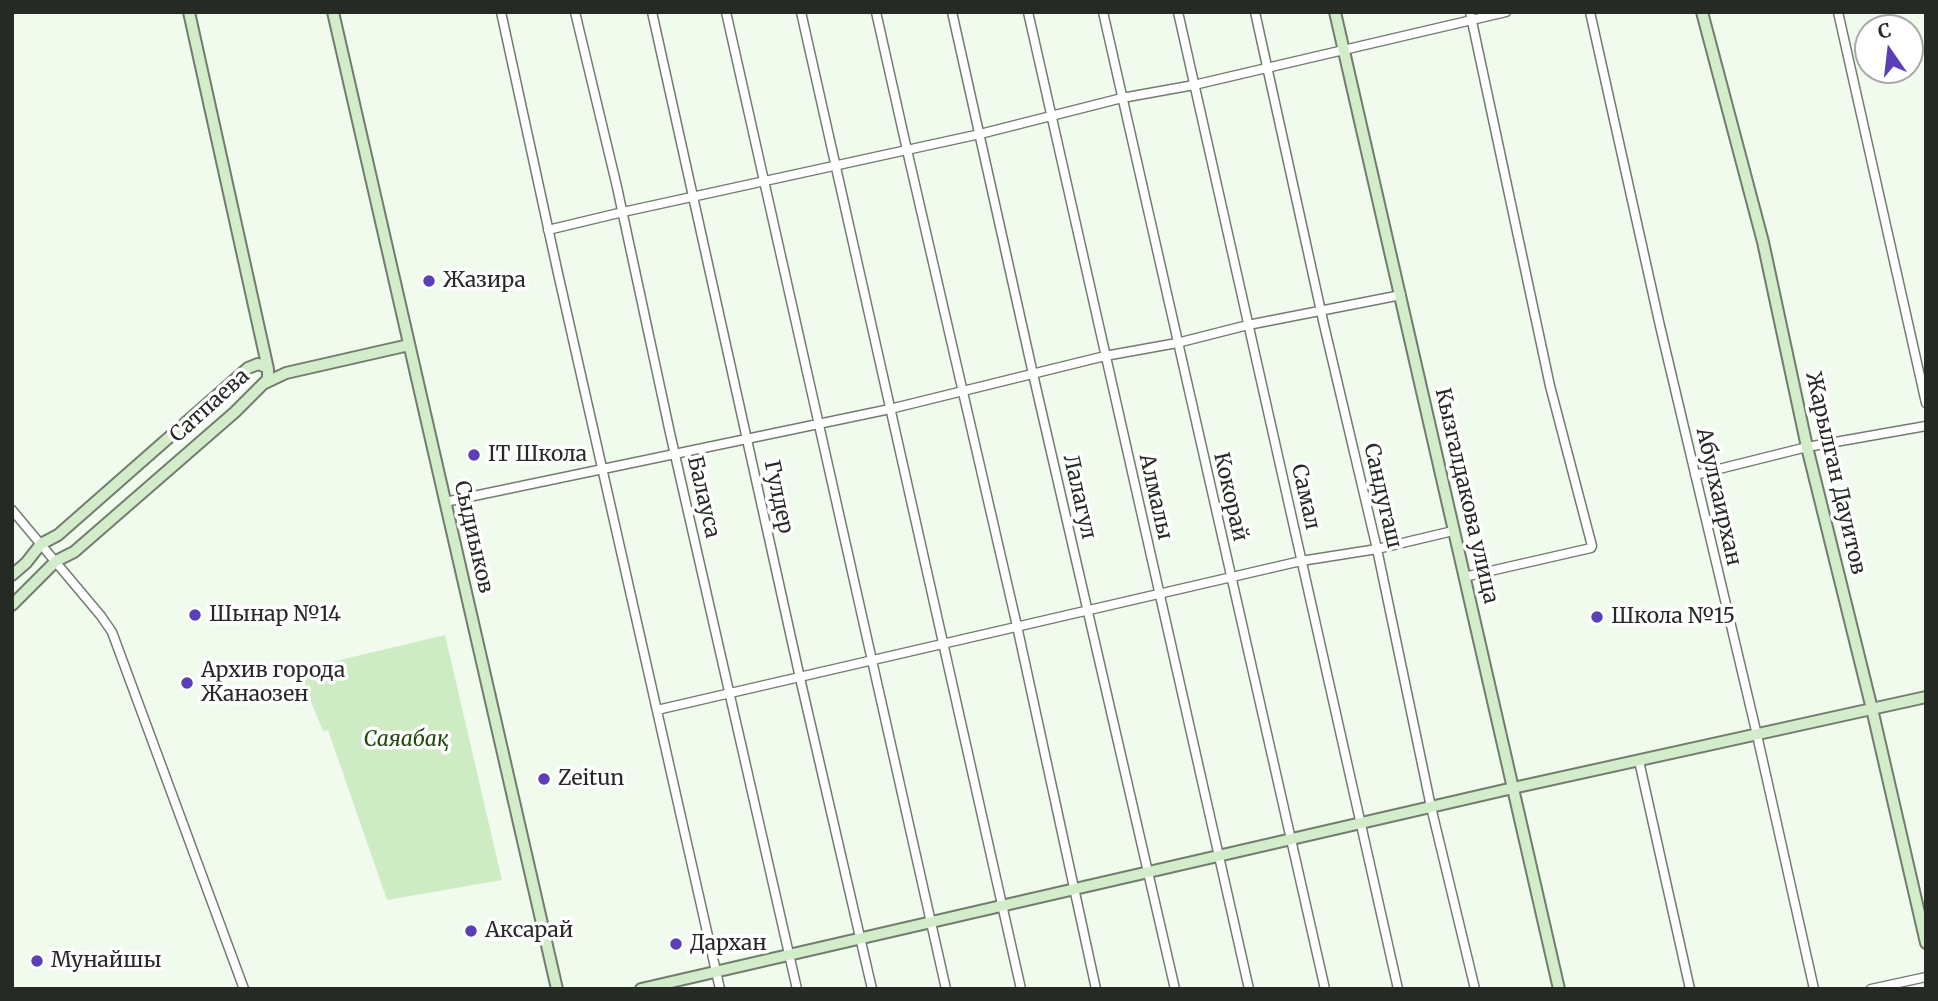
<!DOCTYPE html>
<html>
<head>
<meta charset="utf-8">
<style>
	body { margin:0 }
	#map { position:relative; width:1938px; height:1001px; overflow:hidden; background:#f0fbed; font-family:Merriweather,serif }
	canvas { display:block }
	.frame { position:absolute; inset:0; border:14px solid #262a25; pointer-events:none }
	.north { position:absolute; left:1854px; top:14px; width:70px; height:70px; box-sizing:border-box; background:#fff; border:2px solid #a8aaa8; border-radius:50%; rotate:346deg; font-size:19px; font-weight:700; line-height:28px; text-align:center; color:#262a25 }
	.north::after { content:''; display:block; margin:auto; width:24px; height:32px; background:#5b3fb7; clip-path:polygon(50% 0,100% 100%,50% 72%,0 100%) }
</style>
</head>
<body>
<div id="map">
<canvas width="1938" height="1001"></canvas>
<div class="frame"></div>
<div class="north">С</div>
</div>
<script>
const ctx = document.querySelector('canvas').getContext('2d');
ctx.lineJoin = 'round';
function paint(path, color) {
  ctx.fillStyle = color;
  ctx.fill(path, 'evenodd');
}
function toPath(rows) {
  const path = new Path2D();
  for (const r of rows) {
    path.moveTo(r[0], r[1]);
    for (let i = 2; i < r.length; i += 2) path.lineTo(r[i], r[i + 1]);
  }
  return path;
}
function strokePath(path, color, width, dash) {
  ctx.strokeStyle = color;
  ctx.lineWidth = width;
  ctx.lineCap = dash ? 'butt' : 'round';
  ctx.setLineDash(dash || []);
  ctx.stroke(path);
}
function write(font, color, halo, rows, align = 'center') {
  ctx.font = font + ' Merriweather,serif';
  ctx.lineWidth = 7;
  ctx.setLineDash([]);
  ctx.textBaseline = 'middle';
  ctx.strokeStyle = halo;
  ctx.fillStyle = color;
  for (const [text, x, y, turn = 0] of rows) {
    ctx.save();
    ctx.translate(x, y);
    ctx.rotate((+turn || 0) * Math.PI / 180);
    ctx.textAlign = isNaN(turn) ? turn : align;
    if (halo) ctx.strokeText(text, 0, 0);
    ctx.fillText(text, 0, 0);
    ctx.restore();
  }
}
paint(toPath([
	[445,635,502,880,387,900,328,730,323,731,298,670]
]), '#cdecc3');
const street = toPath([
	[501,12,557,269,720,989],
	[575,12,617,187,670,433,797,989],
	[652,12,800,678,872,989],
	[726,12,946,989],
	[801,12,1021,989],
	[876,12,907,150,1017,626,1096,989],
	[952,12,1033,374,1175,989],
	[1028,12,1249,989],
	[1103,12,1325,989],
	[1178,12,1398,989],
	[1255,12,1324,325,1377,549,1431,807,1475,989],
	[1590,12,1660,326,1757,735,1814,989],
	[1838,12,1926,403],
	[548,230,623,212,980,134,1122,98,1194,85,1506,12],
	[1695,475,1807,447,1926,426],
	[445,502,890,409,1105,356,1177,343,1248,325,1401,295],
	[12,510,101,616,112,632,244,989],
	[1464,577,1591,548,1592,546,1550,386,1470,12],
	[657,710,1301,561,1377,549,1453,531],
	[1639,761,1690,989],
	[1871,989,1926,977]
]);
const secondary = toPath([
	[333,12,557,989],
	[1335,12,1559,989],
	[1702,12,1763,242,1807,447,1872,709,1926,943],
	[265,383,286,373,409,345],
	[12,575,26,563,41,544,58,535,248,368,258,364,266,367],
	[12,605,56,561,74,552,235,412,268,379,268,369,189,12],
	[641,989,1513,788,1926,697]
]);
strokePath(street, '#727c6f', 11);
strokePath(secondary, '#727c6f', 14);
strokePath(street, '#fff', 8);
strokePath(secondary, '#d3ecc9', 10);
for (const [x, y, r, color] of [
	[429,281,7,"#5b3fb7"],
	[474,455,7,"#5b3fb7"],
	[195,615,7,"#5b3fb7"],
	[1597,617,7,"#5b3fb7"],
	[187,683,7,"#5b3fb7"],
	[544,779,7,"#5b3fb7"],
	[471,931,7,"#5b3fb7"],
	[676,944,7,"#5b3fb7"],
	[37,961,7,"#5b3fb7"]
]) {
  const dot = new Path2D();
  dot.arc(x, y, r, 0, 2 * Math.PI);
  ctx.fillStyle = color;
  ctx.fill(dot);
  strokePath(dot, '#fff', 2.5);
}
write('21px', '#262a25', '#fff', [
	["Жазира",443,281],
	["IT Школа",488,455],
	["Шынар №14",209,615],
	["Школа №15",1611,617],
	["Архив города",201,671],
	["Жанаозен",201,695],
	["Zeitun",558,779],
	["Аксарай",485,931],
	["Дархан",690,944],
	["Мунайшы",51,961]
], 'left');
write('21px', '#262a25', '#fff', [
	["Сатпаева",210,406,-42],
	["Жарылган Дауитов",1835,473,77],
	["Сандугаш",1382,496,77],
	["Кызгалдакова улица",1466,496,77],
	["Балауса",703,497,77],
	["Гулдер",778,497,78],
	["Лалагул",1079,497,77],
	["Алмалы",1155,497,77],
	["Кокорай",1230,497,77],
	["Самал",1305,497,77],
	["Абулхаирхан",1718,497,77],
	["Сыдиыков",473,537,77]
]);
write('italic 21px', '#1e4909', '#fff', [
	["Саяабақ",406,740]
]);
</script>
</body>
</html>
